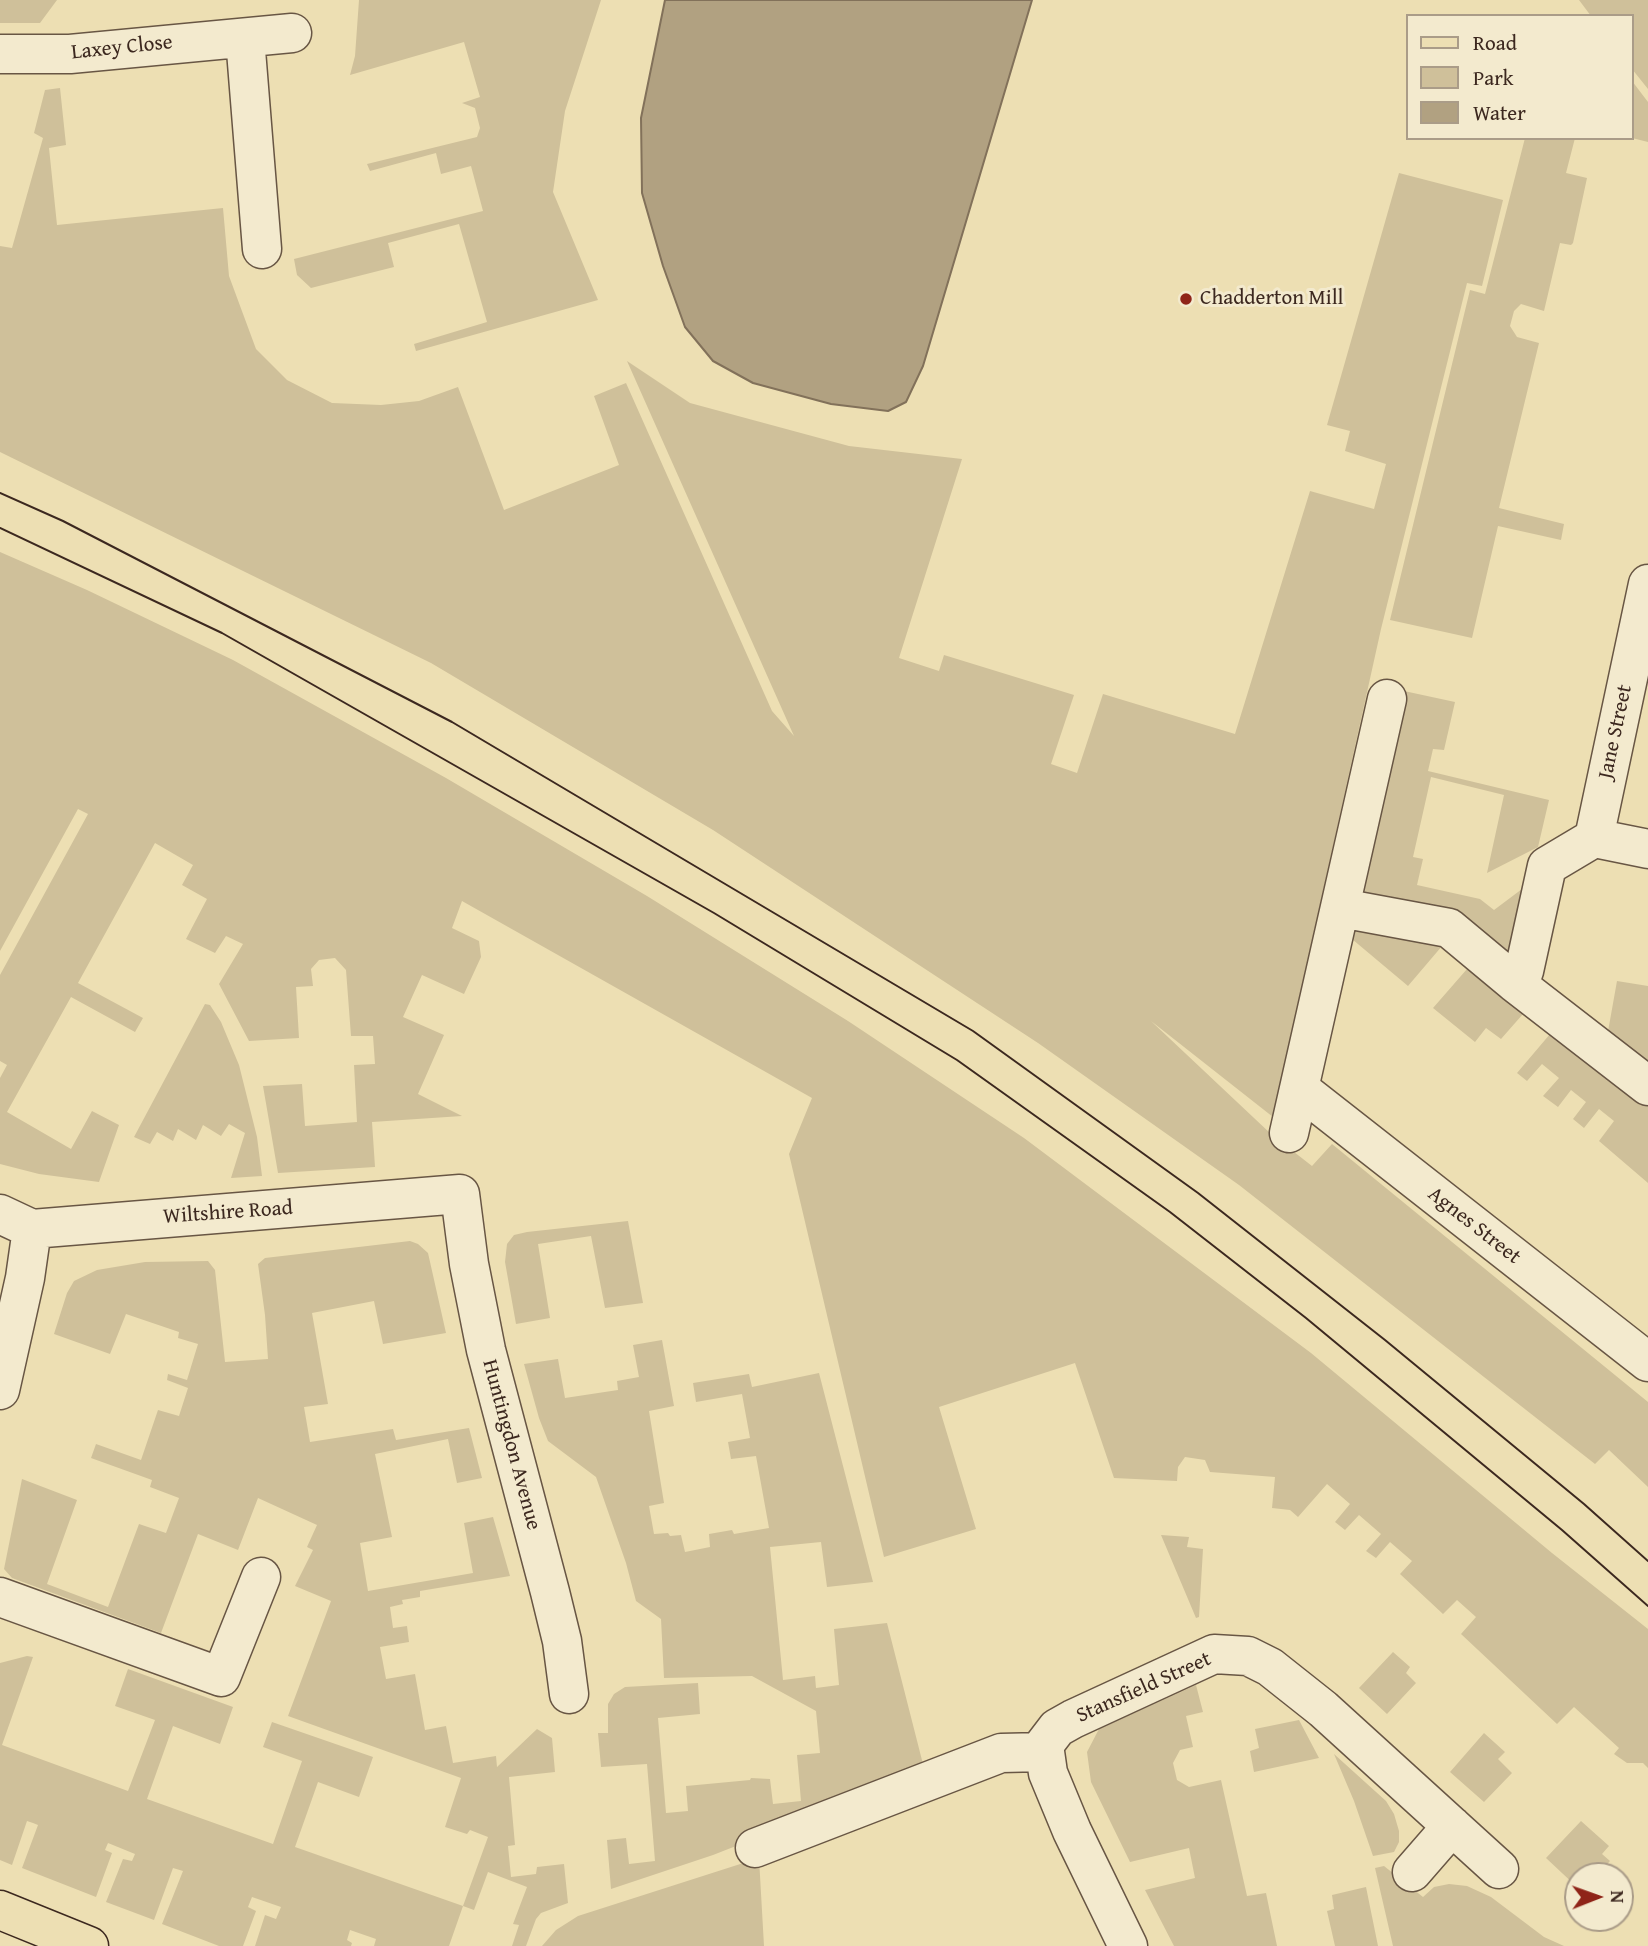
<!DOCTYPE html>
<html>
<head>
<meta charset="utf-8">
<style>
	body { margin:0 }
	#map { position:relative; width:1648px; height:1946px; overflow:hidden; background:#eddfb3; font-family:"Gentium Book Plus",serif }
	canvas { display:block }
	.legend { position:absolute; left:1406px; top:14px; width:228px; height:126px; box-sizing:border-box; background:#f3eace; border:2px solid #aa9c88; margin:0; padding:9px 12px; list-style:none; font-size:21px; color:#3c281f }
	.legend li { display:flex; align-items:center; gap:14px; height:35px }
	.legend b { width:35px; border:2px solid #aa9c88 }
	.north { position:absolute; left:1564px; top:1862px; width:70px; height:70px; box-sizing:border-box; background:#f3eace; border:2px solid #aa9c88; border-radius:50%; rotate:89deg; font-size:19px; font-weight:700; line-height:28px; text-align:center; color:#3c281f }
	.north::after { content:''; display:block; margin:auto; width:24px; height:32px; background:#8f2418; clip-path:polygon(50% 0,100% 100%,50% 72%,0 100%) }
</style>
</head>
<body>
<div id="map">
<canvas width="1648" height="1946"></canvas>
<ul class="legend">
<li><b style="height:9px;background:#eddfb3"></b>Road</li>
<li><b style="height:19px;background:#cfc09a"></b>Park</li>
<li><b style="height:19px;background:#b1a181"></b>Water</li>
</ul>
<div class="north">N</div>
</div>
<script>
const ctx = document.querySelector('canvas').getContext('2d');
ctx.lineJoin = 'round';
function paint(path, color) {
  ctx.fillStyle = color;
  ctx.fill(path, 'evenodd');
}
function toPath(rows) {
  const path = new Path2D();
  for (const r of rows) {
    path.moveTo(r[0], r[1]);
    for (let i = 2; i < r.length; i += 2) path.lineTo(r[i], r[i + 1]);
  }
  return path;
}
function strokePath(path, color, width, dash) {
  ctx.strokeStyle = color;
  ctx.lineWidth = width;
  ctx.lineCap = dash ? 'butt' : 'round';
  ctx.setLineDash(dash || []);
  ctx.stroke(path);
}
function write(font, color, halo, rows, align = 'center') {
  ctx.font = font + ' "Gentium Book Plus",serif';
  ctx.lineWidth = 6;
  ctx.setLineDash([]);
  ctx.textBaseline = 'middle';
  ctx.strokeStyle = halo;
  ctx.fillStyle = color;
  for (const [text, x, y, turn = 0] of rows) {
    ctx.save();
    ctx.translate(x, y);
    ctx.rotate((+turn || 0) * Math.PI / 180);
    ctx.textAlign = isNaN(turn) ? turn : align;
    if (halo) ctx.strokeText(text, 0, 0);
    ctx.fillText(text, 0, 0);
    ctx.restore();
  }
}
paint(toPath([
	[0,0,57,0,40,23,0,23],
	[359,0,601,0,565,111,553,192,598,300,416,351,414,344,487,322,459,224,388,243,394,267,311,288,297,275,294,259,483,211,471,166,441,174,436,153,370,171,367,164,477,137,480,128,475,108,462,103,480,97,464,42,350,75,355,56],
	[1579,0,1648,0,1648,89,1632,69,1632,16,1591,16],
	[1632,81,1648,102,1648,142,1632,138],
	[60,88,66,145,49,148,57,225,223,208,229,276,256,349,287,380,332,403,381,405,419,401,458,387,504,510,619,465,594,396,626,383,772,711,794,736,627,361,690,403,849,446,962,459,899,658,939,671,944,655,1074,695,1051,764,1077,773,1103,694,1235,734,1310,491,1374,509,1386,464,1345,451,1350,431,1327,425,1399,173,1503,200,1482,286,1467,283,1381,629,1273,1117,1151,1021,1271,1134,1312,1166,1332,1144,1648,1402,1648,1487,1609,1450,1595,1464,1239,1185,1038,1043,713,830,431,663,0,452,0,246,12,248,43,138,34,133,45,90],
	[1525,138,1575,138,1566,173,1587,178,1573,243,1571,245,1560,243,1544,311,1521,304,1514,311,1510,326,1517,337,1539,343,1499,508,1564,524,1561,540,1498,526,1472,638,1390,620,1470,290,1485,294],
	[0,552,87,590,233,660,446,778,647,896,848,1021,1024,1138,1311,1353,1552,1553,1648,1629,1648,1768,1643,1763,1627,1763,1614,1754,1619,1748,1574,1707,1557,1724,1461,1634,1476,1617,1457,1600,1443,1614,1400,1574,1412,1561,1390,1542,1376,1558,1366,1551,1381,1534,1359,1515,1345,1530,1335,1522,1350,1504,1327,1484,1298,1517,1290,1510,1272,1508,1275,1477,1210,1472,1205,1460,1185,1457,1178,1467,1177,1481,1114,1478,1075,1363,939,1407,976,1529,884,1557,789,1154,812,1098,462,901,452,928,479,941,481,957,464,994,422,975,403,1017,444,1035,418,1094,462,1116,372,1122,375,1167,278,1173,263,1086,302,1084,305,1126,357,1122,354,1065,375,1064,373,1036,351,1036,346,970,335,958,319,960,311,969,313,986,296,987,299,1038,249,1041,219,984,243,944,226,936,215,953,186,939,207,899,182,885,193,865,155,843,78,983,143,1018,135,1032,71,997,7,1112,71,1149,92,1111,119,1125,99,1182,39,1174,0,1164,0,1078,7,1065,0,1061,0,975,88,814,78,809,0,951],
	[1404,691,1455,702,1444,750,1433,749,1428,771,1549,800,1538,847,1487,873,1504,795,1431,777,1413,857,1423,859,1417,885,1480,899,1494,910,1530,883,1513,963,1357,895],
	[1355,921,1448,939,1408,986,1346,934],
	[1474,961,1530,1006,1501,1039,1486,1028,1475,1042,1433,1008],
	[1617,981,1648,986,1648,1061,1640,1060,1607,1037],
	[205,1004,210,1005,221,1022,239,1065,257,1137,262,1176,231,1178,245,1133,229,1124,221,1136,203,1125,196,1140,178,1129,173,1141,157,1132,150,1144,134,1137],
	[1556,1027,1648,1101,1648,1183,1599,1141,1614,1121,1599,1109,1584,1128,1573,1119,1586,1102,1571,1090,1558,1107,1543,1096,1559,1078,1542,1064,1527,1081,1517,1073],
	[628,1221,643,1303,605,1308,591,1236,538,1244,550,1318,516,1324,505,1262,507,1244,514,1235,527,1232],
	[410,1241,418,1244,428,1253,446,1333,383,1344,374,1301,312,1313,328,1404,304,1407,310,1442,393,1429,396,1440,469,1428,482,1478,457,1483,448,1439,375,1454,392,1537,360,1543,368,1591,473,1573,464,1523,493,1517,510,1576,420,1591,420,1597,402,1600,403,1604,390,1607,393,1628,407,1626,409,1642,380,1647,386,1679,415,1674,425,1730,446,1726,453,1763,496,1756,497,1767,537,1729,552,1738,555,1772,509,1777,515,1845,508,1846,511,1877,536,1874,537,1867,564,1864,568,1903,541,1913,536,1919,526,1946,512,1946,519,1925,513,1924,527,1887,488,1872,474,1910,463,1906,449,1946,374,1946,376,1939,350,1930,347,1940,352,1943,351,1946,255,1946,265,1915,276,1919,281,1907,252,1897,248,1907,256,1911,243,1946,219,1946,162,1924,183,1871,173,1868,154,1920,106,1902,123,1859,132,1861,135,1854,108,1843,105,1850,112,1853,96,1897,22,1868,38,1825,33,1823,27,1821,12,1865,0,1860,0,1663,27,1656,33,1657,2,1745,128,1791,155,1720,115,1706,128,1669,233,1707,220,1744,173,1726,147,1799,273,1844,302,1761,263,1747,272,1722,373,1757,359,1797,318,1782,295,1847,463,1906,488,1837,470,1830,467,1834,445,1827,461,1778,288,1716,331,1601,295,1586,313,1550,307,1547,317,1525,258,1498,238,1550,198,1534,161,1633,12,1578,4,1569,22,1479,77,1500,47,1584,108,1607,139,1524,166,1533,179,1498,150,1487,152,1480,91,1458,96,1444,141,1460,158,1410,179,1416,188,1388,167,1380,168,1374,187,1380,198,1344,178,1338,179,1332,126,1314,110,1354,54,1334,67,1293,74,1281,97,1270,145,1262,208,1261,215,1270,225,1362,268,1359,265,1315,258,1264,265,1258],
	[662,1340,674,1406,649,1411,664,1503,649,1506,654,1534,668,1533,670,1536,681,1535,685,1552,710,1547,709,1534,732,1530,734,1534,769,1528,756,1456,731,1459,728,1442,750,1438,742,1394,696,1402,693,1383,749,1374,752,1387,819,1373,873,1582,827,1587,821,1542,770,1547,783,1680,815,1676,816,1688,839,1685,834,1629,887,1623,925,1772,713,1855,611,1889,607,1840,626,1838,629,1864,655,1861,647,1764,601,1767,598,1733,608,1733,608,1704,614,1694,625,1687,698,1683,700,1714,658,1718,666,1813,688,1811,686,1786,750,1780,751,1778,770,1779,773,1804,801,1801,797,1755,820,1753,816,1711,752,1676,664,1678,661,1619,636,1601,626,1563,596,1477,548,1441,539,1418,524,1364,558,1359,565,1398,618,1390,617,1381,639,1377,633,1345],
	[1161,1535,1189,1537,1187,1547,1203,1549,1199,1617,1196,1618],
	[1393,1652,1410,1667,1406,1673,1416,1683,1387,1714,1359,1688],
	[1196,1685,1203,1712,1186,1716,1193,1747,1180,1750,1173,1763,1177,1780,1189,1787,1221,1780,1247,1896,1266,1893,1277,1946,1174,1946,1145,1890,1195,1878,1189,1848,1130,1862,1091,1782,1087,1752,1099,1729],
	[1299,1720,1319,1758,1254,1772,1250,1751,1259,1748,1255,1729],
	[1484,1733,1505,1752,1498,1759,1512,1773,1484,1802,1450,1772],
	[1334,1754,1386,1801,1394,1814,1399,1831,1399,1842,1394,1852,1373,1856,1354,1801],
	[1581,1821,1609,1846,1602,1854,1610,1861,1596,1876,1578,1876,1578,1888,1546,1858],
	[759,1858,764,1946,542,1946,556,1930,578,1916],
	[1384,1866,1423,1897,1434,1887,1449,1884,1467,1886,1491,1897,1544,1937,1564,1946,1393,1946,1375,1868],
	[1366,1887,1378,1946,1335,1946,1327,1911,1334,1909,1332,1895]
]), '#cfc09a');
const water = toPath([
	[665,0,1032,0,923,366,906,402,888,411,831,404,753,383,713,361,685,327,663,266,642,193,641,118,665,0]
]);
paint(water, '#b1a181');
strokePath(water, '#82715a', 2);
const minor = toPath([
	[245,38,262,249],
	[0,54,70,54,292,33],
	[1594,838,1648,584],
	[1594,838,1648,849],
	[1341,908,1449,928,1515,983,1648,1086],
	[1515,983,1524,971,1547,866,1594,838],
	[1301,1090,1648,1362],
	[1289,1133,1387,699],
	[0,1214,32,1229,460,1194,469,1264,486,1350,550,1592,562,1641,569,1694],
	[0,1390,25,1278,32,1229],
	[0,1597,221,1677,261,1577],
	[755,1848,1001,1753,1044,1752],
	[1412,1872,1452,1826],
	[1128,1946,1072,1831,1048,1773,1044,1745,1057,1728,1073,1719,1214,1654,1248,1656,1270,1667,1323,1709,1499,1869]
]);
const major = toPath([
	[0,1910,89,1946]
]);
strokePath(minor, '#685644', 41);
strokePath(major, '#3c281f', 41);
strokePath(minor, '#f3eace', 38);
strokePath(major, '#eddfb3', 38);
strokePath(toPath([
	[0,493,63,521,452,722,973,1031,1198,1193,1385,1340,1584,1504,1648,1561],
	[0,528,222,633,714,913,957,1060,1170,1212,1306,1318,1562,1530,1648,1606]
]), '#3c281f', 2);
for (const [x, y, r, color] of [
	[1186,299,7,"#8f2418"]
]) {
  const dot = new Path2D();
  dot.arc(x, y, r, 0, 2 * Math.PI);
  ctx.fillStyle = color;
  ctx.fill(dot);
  strokePath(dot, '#f3eace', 2.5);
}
write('21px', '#3c281f', '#f3eace', [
	["Laxey Close",122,48,-6],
	["Jane Street",1616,732,-78],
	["Wiltshire Road",228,1213,-4],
	["Agnes Street",1474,1226,38],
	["Huntingdon Avenue",511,1445,75],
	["Stansfield Street",1144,1688,-24]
]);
write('21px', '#3c281f', '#f3eace', [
	["Chadderton Mill",1200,299]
], 'left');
</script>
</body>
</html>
